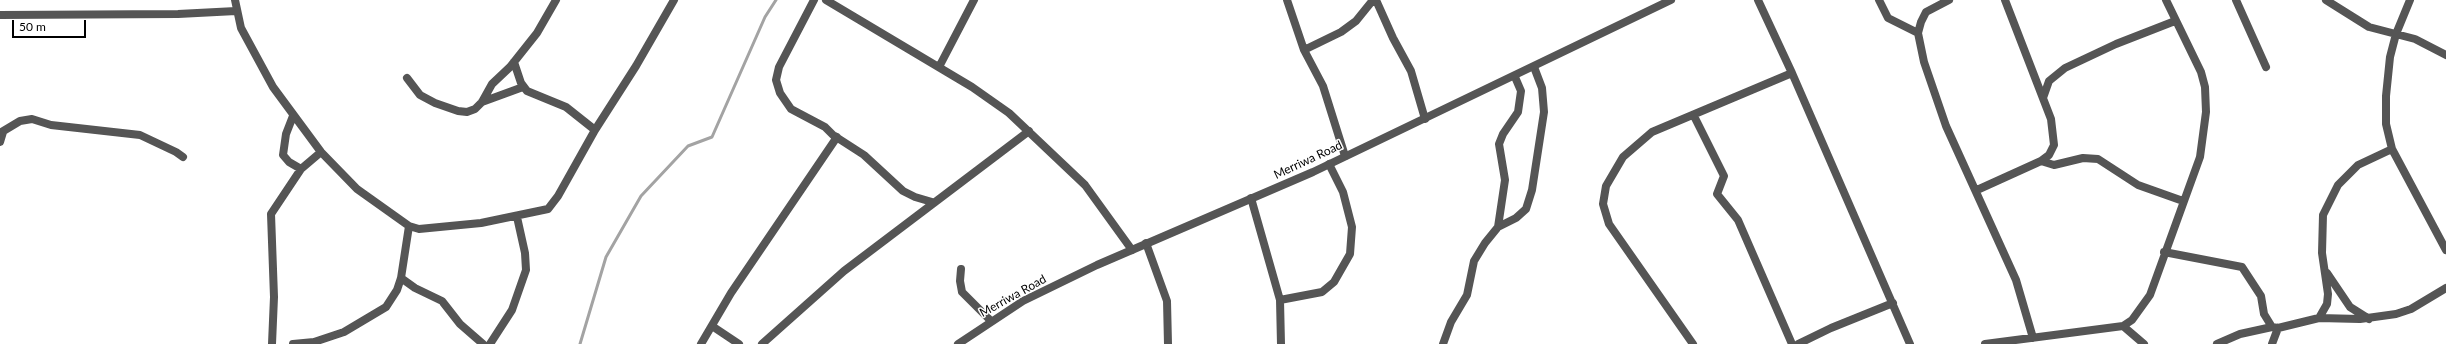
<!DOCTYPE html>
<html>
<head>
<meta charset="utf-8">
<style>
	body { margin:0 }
	#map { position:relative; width:2446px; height:344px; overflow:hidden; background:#fff; font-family:Lato,sans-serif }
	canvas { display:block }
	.scale { position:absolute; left:12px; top:20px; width:74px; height:18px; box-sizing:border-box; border:2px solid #000; border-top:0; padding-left:5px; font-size:12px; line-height:14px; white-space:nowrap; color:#000; -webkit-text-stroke:3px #fff; paint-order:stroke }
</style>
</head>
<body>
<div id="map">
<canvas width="2446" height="344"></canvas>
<div class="scale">50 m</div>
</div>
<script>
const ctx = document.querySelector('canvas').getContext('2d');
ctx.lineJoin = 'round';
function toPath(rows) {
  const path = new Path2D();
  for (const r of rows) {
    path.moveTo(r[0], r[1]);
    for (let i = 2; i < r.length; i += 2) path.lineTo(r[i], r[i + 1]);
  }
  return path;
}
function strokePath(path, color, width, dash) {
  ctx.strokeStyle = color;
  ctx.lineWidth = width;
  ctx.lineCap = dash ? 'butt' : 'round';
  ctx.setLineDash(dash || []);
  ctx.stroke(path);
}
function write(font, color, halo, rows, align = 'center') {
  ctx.font = font + ' Lato,sans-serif';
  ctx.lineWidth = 3;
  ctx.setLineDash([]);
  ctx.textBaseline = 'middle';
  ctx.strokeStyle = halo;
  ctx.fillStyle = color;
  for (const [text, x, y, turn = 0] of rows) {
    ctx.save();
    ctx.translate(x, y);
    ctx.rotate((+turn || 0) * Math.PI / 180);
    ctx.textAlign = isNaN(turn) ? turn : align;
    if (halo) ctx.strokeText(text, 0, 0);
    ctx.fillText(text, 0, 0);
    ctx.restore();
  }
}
strokePath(toPath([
	[580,344,606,257,641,196,688,146,712,137,765,17,776,0]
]), '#a3a3a3', 3);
strokePath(toPath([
	[235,0,241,28,273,87,321,152,357,189,409,226,419,229,481,223,548,209,558,196,595,130,636,66,674,0],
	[814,0,779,67,776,80,780,93,791,109,825,127,833,135,864,155,903,191,915,197,932,202],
	[826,0,972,87,1009,113,1085,185,1132,250],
	[1287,0,1304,50,1323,86,1345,156],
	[1376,0,1393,38,1411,71,1425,119],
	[1758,0,1792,73,1910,344],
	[1879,0,1888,18,1918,33],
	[1949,0,1926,12,1921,22,1918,33,1924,62,1946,126,2016,280,2033,338],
	[2236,0,2266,67],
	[2326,0,2369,27,2415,39,2446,55],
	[2410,0,2396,34,2390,57,2386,96,2386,124,2392,149,2446,250],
	[0,15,178,14,236,11],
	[1304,50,1341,32,1356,21,1373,0],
	[514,62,521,83,527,91,566,107,595,130],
	[939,67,974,0],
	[407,78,420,95,435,103,458,111,467,112,475,109,482,102,492,84,510,67,537,33,556,0],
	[2043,98,2049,81,2065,68,2116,44,2175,21],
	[482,102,523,87],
	[293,116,286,134,283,155,289,162,301,169],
	[1694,116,1724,176,1717,194,1738,220,1792,344],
	[0,133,20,121,32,119,51,125,140,135,176,152,183,157],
	[0,142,3,132],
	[2041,161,2054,165,2083,158,2098,159,2138,185,2183,201],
	[1977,190,2041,161,2049,155,2054,145,2051,119,2005,0],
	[1251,198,1280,300,1281,344],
	[1498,227,1516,218,1526,209,1532,190,1544,112,1542,88,1534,67],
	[1146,243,1167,301,1168,344],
	[2164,252,2242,267,2261,296,2264,314,2272,327],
	[961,269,960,281,962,292,991,321],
	[2327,273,2350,307,2369,319],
	[401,278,415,288,442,301,460,324,483,344],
	[1280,300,1322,292,1334,282,1350,254,1352,227,1343,192,1329,164],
	[2319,318,2327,304,2328,294,2322,253,2323,215,2338,185,2358,165,2392,149],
	[712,326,739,344],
	[2123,326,2144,344],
	[272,344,274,297,271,214,301,169,321,152],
	[293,344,314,342,344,332,386,307,397,290,401,278,409,226],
	[490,344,512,310,526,270,525,253,517,217],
	[701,344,731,293,837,137],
	[762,344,844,271,1029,131],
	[1443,344,1451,322,1467,295,1474,261,1485,243,1498,227,1505,180,1499,144,1503,134,1518,112,1521,91,1515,77],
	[1693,344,1609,224,1603,204,1606,186,1623,157,1652,132,1792,73],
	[1798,344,1831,328,1893,303],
	[1985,344,2123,326,2132,320,2150,295,2200,157,2206,112,2205,87,2201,72,2166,0],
	[2217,344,2240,334,2272,327,2278,328,2319,318,2360,319,2396,314,2411,309,2446,288],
	[2272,344,2278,328]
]), '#555', 8);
strokePath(toPath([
	[958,344,1023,301,1097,265,1313,172,1671,0]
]), '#555', 8);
write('12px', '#000', '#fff', [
	["Merriwa Road",1308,160,-25],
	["Merriwa Road",1013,296,-29]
]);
</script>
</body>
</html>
